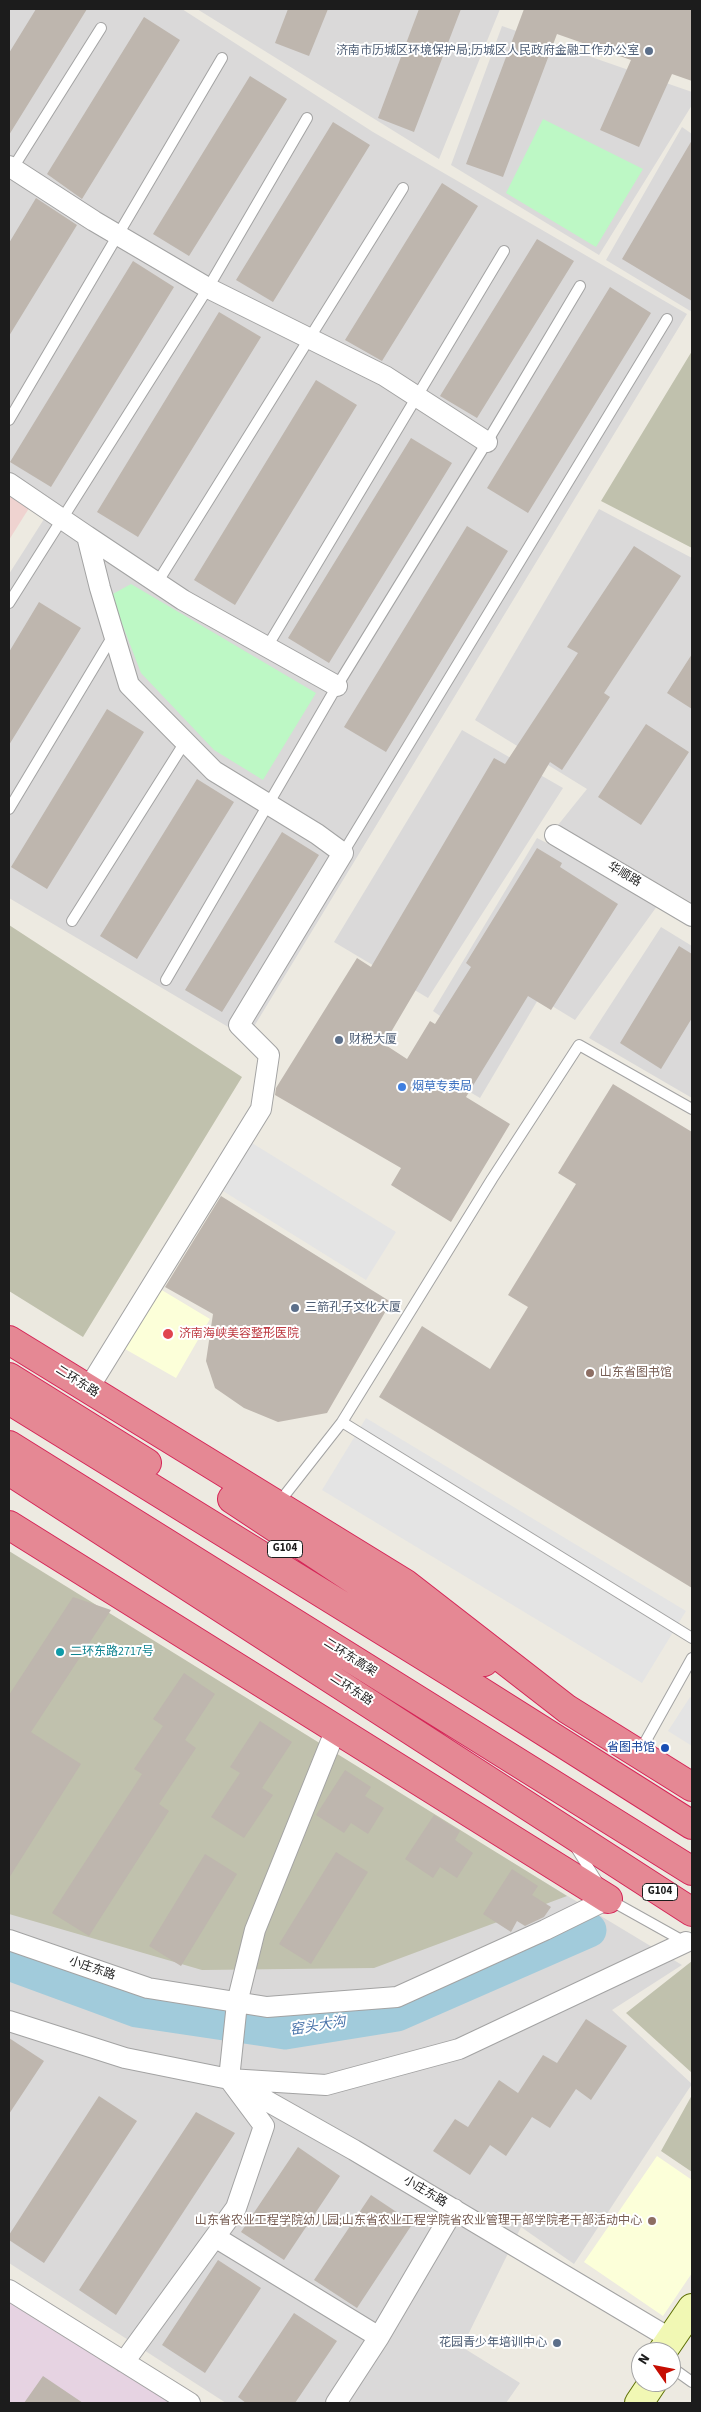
<!DOCTYPE html>
<html>
<head>
<meta charset="utf-8">
<style>
	body { margin:0 }
	#map { position:relative; width:701px; height:2412px; overflow:hidden; background:#edeae1; font-family:"Source Sans 3",sans-serif }
	canvas { display:block }
	.frame { position:absolute; inset:0; border:10px solid #1c1c1c; pointer-events:none }
	.north { position:absolute; left:631px; top:2342px; width:50px; height:50px; box-sizing:border-box; background:#fff; border:1px solid #a4a4a4; border-radius:50%; rotate:303deg; font-size:14px; font-weight:700; line-height:20px; text-align:center; color:#1c1c1c }
	.north::after { content:''; display:block; margin:auto; width:18px; height:22px; background:#c60d02; clip-path:polygon(50% 0,100% 100%,50% 72%,0 100%) }
</style>
</head>
<body>
<div id="map">
<canvas width="701" height="2412"></canvas>
<div class="frame"></div>
<div class="north">N</div>
</div>
<script>
const ctx = document.querySelector('canvas').getContext('2d');
ctx.lineJoin = 'round';
function paint(path, color) {
  ctx.fillStyle = color;
  ctx.fill(path, 'evenodd');
}
function toPath(rows) {
  const path = new Path2D();
  for (const r of rows) {
    path.moveTo(r[0], r[1]);
    for (let i = 2; i < r.length; i += 2) path.lineTo(r[i], r[i + 1]);
  }
  return path;
}
function strokePath(path, color, width, dash) {
  ctx.strokeStyle = color;
  ctx.lineWidth = width;
  ctx.lineCap = dash ? 'butt' : 'round';
  ctx.setLineDash(dash || []);
  ctx.stroke(path);
}
function write(font, color, halo, rows, align = 'center') {
  ctx.font = font + ' "Source Sans 3","Noto Sans SC",sans-serif';
  ctx.lineWidth = 4;
  ctx.setLineDash([]);
  ctx.textBaseline = 'middle';
  ctx.strokeStyle = halo;
  ctx.fillStyle = color;
  for (const [text, x, y, turn = 0] of rows) {
    ctx.save();
    ctx.translate(x, y);
    ctx.rotate((+turn || 0) * Math.PI / 180);
    ctx.textAlign = isNaN(turn) ? turn : align;
    if (halo) ctx.strokeText(text, 0, 0);
    ctx.fillText(text, 0, 0);
    ctx.restore();
  }
}
paint(toPath([
	[9,9,182,9,373,132,687,314,247,1038,9,898,9,574,53,505,9,473],
	[197,9,500,9,439,159],
	[502,26,692,92,692,105,599,255,451,165],
	[682,127,692,134,692,312,606,260],
	[599,509,692,558,692,903,558,825,587,789,475,720],
	[462,730,563,788,428,998,334,942],
	[537,838,660,902,575,1020,539,998,480,1098,445,1077,470,1037,433,1011],
	[661,927,692,946,692,1098,589,1038],
	[107,1618,682,1965,612,2010,692,2084,574,2264,521,2227,462,2347,520,2383,506,2403,226,2403,9,2263,9,1772]
]), '#dad9d9');
paint(toPath([
	[9,491,31,505,9,540]
]), '#efd3d0');
paint(toPath([
	[9,2300,172,2403,9,2403]
]), '#e6d3e2');
paint(toPath([
	[160,1289,210,1319,176,1378,125,1349],
	[657,2156,692,2180,692,2273,663,2316,584,2262]
]), '#fcffd9');
paint(toPath([
	[692,351,692,548,601,501],
	[9,925,242,1077,83,1337,9,1291],
	[9,1551,567,1896,374,1968,202,1970,9,1914],
	[692,1961,692,2073,626,2013],
	[692,2095,692,2172,661,2151]
]), '#c0c1ad');
paint(toPath([
	[543,119,643,169,596,247,506,193],
	[131,584,316,693,263,780,214,750,141,673,111,595]
]), '#bdf8c5');
paint(toPath([
	[252,1143,396,1232,366,1280,223,1191],
	[366,1418,686,1611,642,1683,322,1490],
	[690,1697,692,1698,692,1746,668,1731]
]), '#e4e4e4');
strokePath(toPath([
	[9,1963,137,2010,285,2032,397,2014,589,1930]
]), '#a1cbdb', 35);
paint(toPath([
	[36,9,87,9,9,135,9,53],
	[288,9,328,9,309,56,275,43],
	[419,9,461,9,414,132,378,118],
	[524,9,692,9,692,81,672,74,639,147,600,130,631,60,557,34,503,177,466,164],
	[144,17,180,40,82,199,47,174],
	[250,76,287,99,189,256,153,234],
	[333,122,370,145,273,302,236,280],
	[692,140,692,301,622,259],
	[442,183,478,206,382,361,345,340],
	[36,198,77,225,9,336,9,243],
	[537,239,574,261,477,418,440,396],
	[133,261,174,287,51,487,10,462],
	[610,287,651,313,528,513,487,488],
	[219,312,261,337,138,537,97,512],
	[316,380,357,405,235,605,194,580],
	[411,438,452,463,329,663,288,638],
	[467,526,508,551,386,752,344,727],
	[634,546,681,576,604,693,610,697,562,770,550,762,384,1044,407,1059,430,1021,435,1024,471,967,466,963,537,848,562,863,560,867,618,904,551,1010,528,996,466,1097,510,1124,451,1222,391,1185,401,1168,275,1095,276,1088,357,958,371,967,494,758,505,764,578,653,567,647],
	[39,602,81,628,9,745,9,652],
	[692,654,692,709,667,693],
	[107,709,144,732,47,889,11,867],
	[646,724,689,752,641,825,598,797],
	[197,779,234,802,137,959,100,936],
	[282,832,319,855,222,1012,185,990],
	[679,946,692,954,692,1018,661,1069,620,1043],
	[613,1084,692,1132,692,1588,379,1397,422,1326,490,1369,528,1307,508,1295,576,1184,558,1173],
	[221,1196,391,1302,327,1413,278,1422,244,1408,215,1388,206,1361,213,1314,165,1287],
	[73,1597,111,1610,31,1732,81,1764,9,1878,9,1695],
	[184,1673,215,1694,185,1740,196,1748,159,1804,169,1811,89,1936,52,1913,142,1774,134,1769,163,1726,153,1719],
	[260,1721,292,1742,262,1788,273,1795,244,1838,211,1817,240,1773,230,1767],
	[345,1770,371,1787,365,1796,384,1808,368,1834,351,1823,344,1833,316,1815],
	[434,1815,460,1831,455,1840,473,1853,457,1878,440,1867,433,1878,405,1859],
	[336,1852,368,1872,311,1964,279,1944],
	[205,1854,237,1874,181,1966,149,1946],
	[512,1869,538,1886,532,1895,551,1907,544,1917,525,1926,517,1921,511,1932,483,1914],
	[586,2019,627,2046,591,2100,576,2089,550,2128,532,2117,506,2156,490,2145,470,2175,433,2151,455,2119,468,2127,499,2080,518,2093,543,2055,557,2063],
	[9,2038,44,2061,9,2114],
	[99,2096,137,2121,44,2263,9,2240,9,2235],
	[196,2112,235,2133,116,2315,79,2290],
	[298,2147,340,2176,284,2260,241,2232],
	[371,2195,413,2223,357,2308,314,2280],
	[218,2260,261,2288,205,2373,162,2345],
	[294,2313,337,2341,295,2403,246,2403,238,2397],
	[43,2376,83,2403,24,2403]
]), '#beb6ae');
const lane = toPath([
	[11,171,101,28],
	[9,420,222,58],
	[157,583,403,188],
	[9,603,208,288,307,118],
	[267,647,504,251],
	[9,809,114,634],
	[343,853,667,319],
	[72,921,185,742],
	[166,980,337,686,487,442,580,286],
	[342,1422,692,1638],
	[277,1505,342,1422,492,1179,579,1045,692,1109],
	[639,1753,692,1658],
	[575,1846,598,1883],
	[608,1899,685,1942],
	[671,2367,692,2382]
]);
const street = toPath([
	[9,166,94,221,208,288,385,376,487,442],
	[9,483,87,536,100,588,129,685,214,771,317,834,343,853,239,1025,269,1055,261,1109,88,1389],
	[87,536,183,600,337,686],
	[555,835,692,916],
	[9,1940,148,1988,267,2007,397,1997,545,1930,608,1899],
	[9,2021,125,2058,229,2079,326,2085,459,2049,686,1942],
	[237,2084,354,2150,671,2339],
	[215,2237,379,2337],
	[9,2290,190,2403],
	[124,2362,236,2208,264,2126,229,2079,237,2003,255,1930,336,1729],
	[336,2403,379,2337,454,2209]
]);
const secondary = toPath([
	[662,2352,692,2308],
	[639,2403,653,2382]
]);
const highway = toPath([
	[9,1340,406,1584,567,1709,692,1787],
	[9,1377,147,1463],
	[9,1400,453,1674,692,1825],
	[9,1445,692,1871],
	[9,1471,692,1912],
	[232,1499,445,1640,484,1662],
	[9,1525,608,1899]
]);
strokePath(lane, '#a3a3a3', 12);
strokePath(street, '#a3a3a3', 22);
strokePath(secondary, '#5e7005', 30);
strokePath(highway, '#d52557', 30);
strokePath(lane, '#fff', 10);
strokePath(street, '#fff', 20);
strokePath(secondary, '#f1f8b4', 28);
strokePath(highway, '#e58894', 28);
for (const [x, y, r, color] of [
	[649,51,5,"#5c6f8a"],
	[339,1040,5,"#5c6f8a"],
	[402,1087,5,"#3f7fe0"],
	[295,1308,5,"#5c6f8a"],
	[168,1334,6,"#e0444e"],
	[590,1373,5,"#8d6e63"],
	[60,1652,5,"#0f9aa8"],
	[665,1748,5,"#1a4fb4"],
	[652,2221,5,"#8d6e63"],
	[557,2343,5,"#5c6f8a"]
]) {
  const dot = new Path2D();
  dot.arc(x, y, r, 0, 2 * Math.PI);
  ctx.fillStyle = color;
  ctx.fill(dot);
  strokePath(dot, '#fff', 2);
}
for (const [x, y, w] of [
	[285,1549,35],
	[660,1892,35]
]) {
  const box = new Path2D();
  box.roundRect(x - w / 2, y - 8.5, w, 17, 4);
  ctx.fillStyle = '#fff';
  ctx.fill(box);
  strokePath(box, '#1c1c1c', 1);
}
write('bold 11px', '#1c1c1c', null, [
	["G104",285,1549],
	["G104",660,1892]
]);
write('12px', '#4e5e75', '#fff', [
	["济南市历城区环境保护局;历城区人民政府金融工作办公室",639,51],
	["财税大厦",349,1040,"left"],
	["三箭孔子文化大厦",305,1308,"left"],
	["花园青少年培训中心",547,2343]
], 'right');
write('12px', '#1c1c1c', '#fff', [
	["华顺路",624,875,30],
	["二环东路",77,1382,32],
	["二环东高架",350,1658,32],
	["二环东路",351,1690,33],
	["小庄东路",92,1969,19],
	["小庄东路",425,2192,31]
]);
write('12px', '#366cbe', '#fff', [
	["烟草专卖局",412,1087]
], 'left');
write('12px', '#be3a42', '#fff', [
	["济南海峡美容整形医院",179,1334]
], 'left');
write('12px', '#785e54', '#fff', [
	["山东省图书馆",600,1373],
	["山东省农业工程学院幼儿园;山东省农业工程学院省农业管理干部学院老干部活动中心",642,2221,"right"]
], 'left');
write('12px', '#0d838f', '#fff', [
	["二环东路2717号",70,1652]
], 'left');
write('12px', '#164399', '#fff', [
	["省图书馆",655,1748]
], 'right');
write('italic 14px', '#4a74aa', '#fff', [
	["窑头大沟",318,2027,-9]
]);
</script>
</body>
</html>
